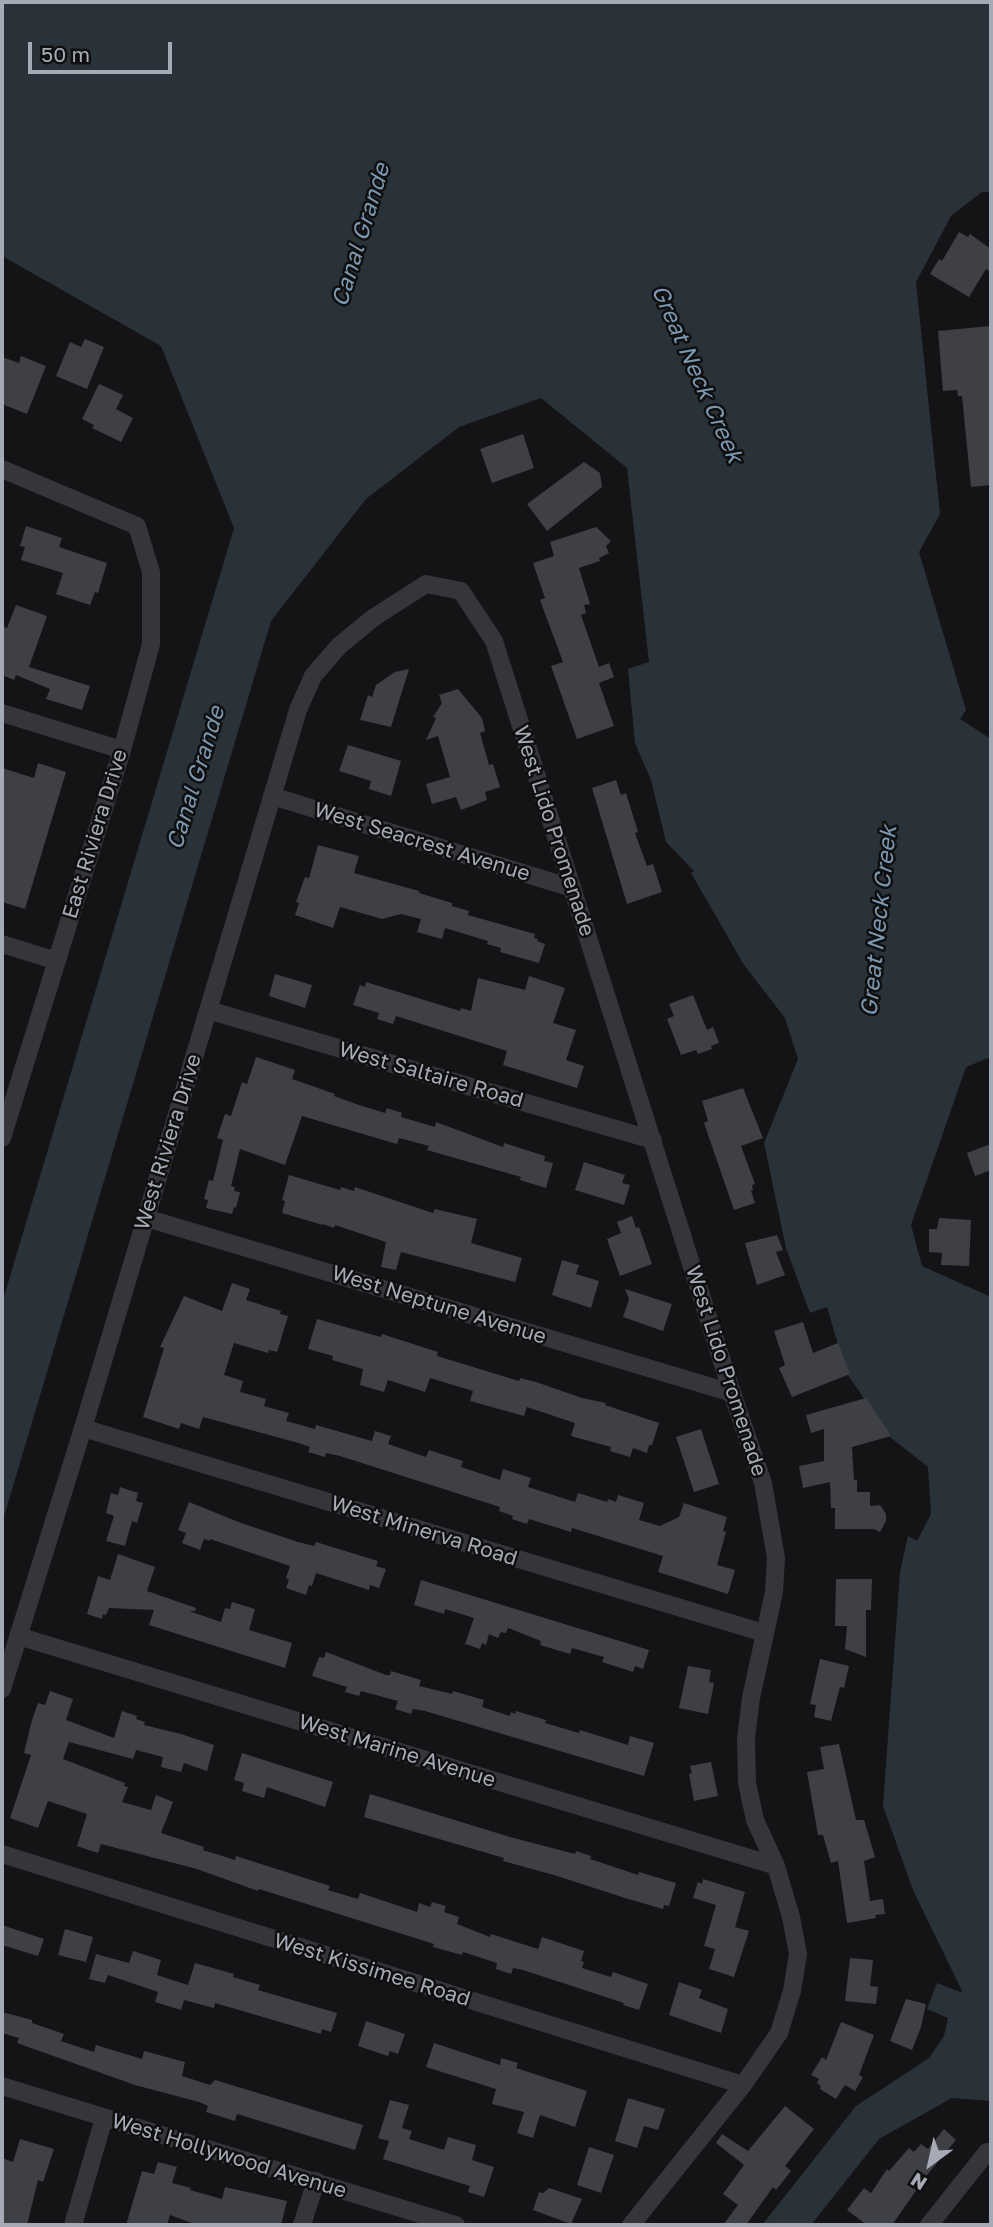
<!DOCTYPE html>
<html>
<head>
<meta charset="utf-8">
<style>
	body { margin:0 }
	#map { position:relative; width:993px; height:2227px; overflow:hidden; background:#141315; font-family:"Golos Text",sans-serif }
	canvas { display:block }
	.frame { position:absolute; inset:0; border:4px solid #a5aab6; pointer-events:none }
	.north { position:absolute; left:895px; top:2129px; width:70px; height:70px; -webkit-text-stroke:5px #0f0f10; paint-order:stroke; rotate:213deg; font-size:19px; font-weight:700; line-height:28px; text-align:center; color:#a5aab6 }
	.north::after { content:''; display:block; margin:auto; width:24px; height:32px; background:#a5aab6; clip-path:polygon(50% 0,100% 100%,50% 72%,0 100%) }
	.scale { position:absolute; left:28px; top:42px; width:144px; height:32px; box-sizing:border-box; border:4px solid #a5aab6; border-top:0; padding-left:9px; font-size:21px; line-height:24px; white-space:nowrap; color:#a5aab6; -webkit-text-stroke:5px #0f0f10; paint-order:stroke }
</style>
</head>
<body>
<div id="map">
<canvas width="993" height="2227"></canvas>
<div class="frame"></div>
<div class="north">N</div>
<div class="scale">50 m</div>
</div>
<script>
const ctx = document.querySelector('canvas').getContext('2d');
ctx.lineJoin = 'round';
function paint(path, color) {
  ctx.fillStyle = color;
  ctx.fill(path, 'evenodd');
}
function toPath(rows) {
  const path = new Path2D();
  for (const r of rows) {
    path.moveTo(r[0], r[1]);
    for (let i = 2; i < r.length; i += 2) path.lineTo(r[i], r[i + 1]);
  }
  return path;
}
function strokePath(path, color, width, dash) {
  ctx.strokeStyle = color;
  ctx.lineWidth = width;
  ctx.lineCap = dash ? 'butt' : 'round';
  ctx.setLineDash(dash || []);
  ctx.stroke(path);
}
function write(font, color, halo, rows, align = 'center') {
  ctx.font = font + ' "Golos Text",sans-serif';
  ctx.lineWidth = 5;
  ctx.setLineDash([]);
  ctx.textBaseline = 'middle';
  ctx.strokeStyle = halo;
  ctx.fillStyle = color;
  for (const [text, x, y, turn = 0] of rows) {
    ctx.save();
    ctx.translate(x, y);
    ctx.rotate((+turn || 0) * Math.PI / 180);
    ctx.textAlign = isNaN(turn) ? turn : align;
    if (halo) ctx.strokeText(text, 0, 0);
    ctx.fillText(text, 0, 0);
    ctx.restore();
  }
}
paint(toPath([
	[2,2,991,2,991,192,982,192,951,216,916,282,940,514,919,552,966,710,960,719,991,739,991,1057,966,1067,911,1225,922,1266,991,1297,991,2101,952,2098,879,2139,811,2225,762,2225,856,2106,929,2058,944,2036,948,2018,927,2009,937,1983,963,1993,913,1890,883,1806,900,1572,908,1536,917,1541,931,1514,928,1467,890,1437,846,1372,827,1307,810,1313,786,1248,764,1143,798,1059,785,1018,744,965,691,873,694,871,666,842,651,780,635,743,628,669,649,662,627,468,541,398,459,427,366,499,271,621,2,1523,2,1303,234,528,161,346,2,256]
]), '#2a3239');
paint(toPath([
	[959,232,968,237,970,234,991,249,991,272,986,269,969,297,930,274,939,259,942,261],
	[991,326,991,485,971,487,962,396,958,396,957,390,943,391,938,331],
	[85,339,104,347,87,389,56,376,70,342,81,347],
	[21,356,46,366,27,414,2,404,2,357,19,363],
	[99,384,123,395,116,409,133,418,121,442,92,428,94,425,82,419],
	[523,434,534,468,492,483,480,449],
	[584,462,600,473,602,487,547,531,527,504],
	[26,526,62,538,59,547,107,563,98,593,95,592,90,605,56,594,63,573,21,560,25,547,20,546],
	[596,527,611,541,606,546,609,553,599,558,600,561,579,568,590,604,584,605,586,613,581,615,599,667,609,663,614,677,599,683,614,726,577,739,551,666,563,662,540,600,545,598,533,563,554,556,550,542],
	[16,605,47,616,29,667,90,686,82,710,46,699,50,689,16,675,14,680,2,675,2,627,7,628],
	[409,669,391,727,360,720,368,695,372,697,376,685,395,672],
	[458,689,482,718,485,731,480,733,489,765,493,764,500,787,485,792,487,800,461,810,456,797,432,804,426,784,450,777,438,736,426,740,436,718,433,717,442,703,439,695],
	[348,745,401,761,391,796,369,789,371,781,339,771],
	[38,763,66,772,25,909,2,902,2,768,34,778],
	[616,780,621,795,626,793,638,832,635,833,647,866,653,864,662,892,627,904,592,788],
	[318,845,359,856,354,873,419,891,419,893,452,903,452,906,469,911,468,915,535,934,534,938,538,939,537,941,545,944,539,963,500,952,501,948,487,944,488,941,445,928,442,939,417,932,421,919,401,914,382,919,340,907,333,928,295,915,299,903,296,902,305,877,309,878],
	[275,974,312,985,305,1008,269,996],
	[529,976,565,988,553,1023,576,1030,566,1060,584,1066,577,1088,503,1065,507,1051,396,1016,393,1024,377,1019,379,1013,353,1005,360,985,365,987,366,982,460,1011,461,1008,471,1011,478,978,525,990],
	[693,995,707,1030,713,1027,719,1043,711,1046,712,1049,698,1054,696,1050,681,1055,667,1019,674,1016,669,1004],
	[256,1057,295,1070,292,1079,335,1094,334,1096,356,1104,385,1113,387,1108,402,1113,401,1117,435,1127,436,1122,503,1147,504,1143,545,1156,544,1161,553,1163,546,1188,520,1180,521,1177,427,1150,429,1146,399,1138,397,1144,302,1116,285,1165,240,1149,231,1186,235,1187,234,1191,240,1192,236,1208,234,1207,232,1214,206,1208,208,1200,204,1199,209,1180,213,1181,223,1140,217,1138,225,1114,231,1116,242,1082,247,1084],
	[743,1088,763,1138,741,1146,755,1184,752,1185,753,1190,751,1191,755,1203,734,1210,704,1123,708,1121,702,1101],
	[991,1144,991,1170,975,1176,967,1153],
	[584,1162,625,1175,622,1183,630,1185,624,1205,575,1190],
	[289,1175,340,1190,341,1187,354,1191,355,1187,433,1213,435,1209,477,1219,471,1243,522,1258,515,1282,401,1252,396,1270,381,1267,386,1242,335,1225,334,1228,323,1224,323,1225,282,1213,285,1201,282,1200],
	[632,1216,636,1228,639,1227,652,1264,620,1276,607,1239,621,1233,617,1222],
	[939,1218,971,1220,969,1266,941,1265,942,1253,929,1252,929,1229,937,1229],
	[777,1235,783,1250,776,1252,785,1275,757,1285,745,1243],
	[562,1260,579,1265,576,1274,599,1281,591,1308,552,1295],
	[232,1283,250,1289,246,1300,281,1311,280,1314,288,1316,277,1352,269,1350,268,1353,234,1343,224,1375,243,1381,240,1392,266,1399,264,1406,289,1413,286,1421,315,1429,316,1425,372,1441,375,1431,391,1436,388,1444,426,1457,429,1450,463,1461,461,1467,500,1480,503,1469,531,1478,528,1487,575,1502,578,1493,607,1502,608,1499,616,1502,618,1495,644,1503,639,1520,660,1526,679,1517,684,1503,727,1517,723,1531,726,1532,717,1565,735,1570,728,1594,658,1572,663,1556,572,1528,571,1532,529,1519,527,1524,512,1519,513,1516,499,1511,500,1507,340,1456,326,1453,325,1457,308,1452,310,1447,302,1444,203,1417,199,1429,181,1423,179,1429,143,1417,164,1348,160,1347,184,1296,222,1311],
	[625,1289,672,1304,663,1331,623,1317,629,1299],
	[317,1319,381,1337,382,1334,438,1352,437,1356,519,1381,520,1378,536,1382,582,1398,606,1403,605,1405,659,1423,652,1445,649,1445,647,1453,633,1448,630,1457,610,1451,611,1447,571,1436,575,1423,527,1407,524,1416,470,1401,473,1391,430,1378,425,1392,388,1380,384,1392,360,1385,363,1369,332,1360,333,1356,308,1349],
	[803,1322,813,1353,838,1343,850,1374,792,1397,779,1368,785,1365,774,1331],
	[866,1398,891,1436,852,1447,854,1480,857,1480,857,1492,870,1492,870,1506,880,1505,886,1514,886,1521,880,1532,874,1529,835,1529,835,1508,831,1508,830,1482,803,1488,799,1466,824,1461,824,1429,811,1433,806,1415],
	[701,1429,719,1484,694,1492,676,1437],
	[120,1487,138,1493,136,1501,143,1503,137,1523,132,1521,125,1546,106,1541,114,1516,106,1513,111,1493,118,1495],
	[189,1502,241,1523,298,1542,314,1546,316,1542,378,1561,376,1566,386,1569,379,1588,370,1585,369,1590,316,1573,312,1586,309,1585,306,1595,286,1588,289,1580,286,1578,290,1566,210,1539,210,1541,204,1539,200,1550,182,1543,186,1533,178,1530],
	[118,1554,155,1567,147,1591,196,1608,195,1611,189,1611,221,1622,225,1608,230,1609,232,1602,255,1609,249,1630,292,1643,285,1668,149,1625,154,1610,109,1608,106,1615,103,1614,102,1619,87,1614,98,1576,110,1580],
	[836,1579,872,1579,871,1610,866,1610,866,1657,845,1649,847,1626,835,1626],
	[421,1580,649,1650,643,1669,635,1666,633,1672,602,1662,604,1657,572,1648,570,1654,540,1645,541,1641,508,1628,506,1633,501,1632,498,1638,489,1634,486,1645,482,1643,480,1649,465,1644,474,1618,445,1609,444,1614,414,1605],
	[326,1652,386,1675,390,1675,391,1671,421,1680,419,1686,452,1694,453,1691,484,1700,482,1707,510,1716,511,1712,515,1714,516,1711,546,1720,545,1723,579,1733,580,1730,628,1745,630,1736,654,1743,644,1776,425,1711,413,1709,411,1714,395,1709,398,1701,361,1691,359,1696,345,1692,347,1687,312,1676,319,1657,324,1658],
	[820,1659,849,1666,844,1688,840,1687,831,1721,814,1717,816,1705,810,1704],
	[688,1666,711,1670,709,1682,714,1683,708,1714,679,1708],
	[50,1691,73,1699,66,1720,114,1738,122,1711,137,1716,136,1719,145,1722,144,1725,181,1734,214,1745,207,1771,184,1763,181,1772,161,1767,163,1757,136,1750,133,1759,69,1742,63,1759,125,1783,124,1786,128,1787,122,1802,151,1810,156,1795,173,1802,161,1833,204,1847,203,1850,235,1860,236,1856,330,1886,328,1890,358,1899,360,1893,417,1912,419,1903,430,1907,432,1902,446,1906,444,1912,459,1917,457,1924,490,1937,491,1934,538,1949,542,1937,584,1951,581,1961,584,1962,582,1968,611,1977,613,1972,648,1984,639,2010,623,2005,624,2003,523,1970,513,1968,511,1974,496,1969,497,1963,463,1952,462,1955,433,1947,434,1944,259,1889,258,1891,197,1869,101,1844,98,1853,77,1846,87,1814,48,1801,38,1828,10,1818,31,1755,24,1753,32,1720,38,1703,45,1705],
	[839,1744,856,1820,864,1820,875,1857,864,1861,870,1901,883,1899,885,1914,875,1915,876,1918,847,1923,838,1861,831,1863,823,1835,818,1835,807,1772,824,1769,820,1747],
	[242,1753,333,1782,325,1807,267,1787,264,1798,242,1791,244,1783,234,1780],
	[711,1762,718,1796,694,1801,689,1774,692,1773,690,1766],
	[370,1794,510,1837,575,1854,576,1851,591,1856,590,1859,638,1875,639,1872,676,1883,669,1906,664,1905,663,1909,625,1898,554,1875,503,1861,504,1858,364,1817],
	[703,1879,745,1892,735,1927,749,1931,734,1977,709,1969,715,1949,704,1946,716,1905,693,1898,698,1882,702,1884],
	[2,1925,44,1939,38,1956,2,1945],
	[65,1929,93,1937,86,1962,58,1955],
	[133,1951,161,1960,157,1975,188,1985,195,1963,234,1974,233,1977,260,1985,258,1990,337,2013,331,2032,322,2029,321,2034,215,2003,214,2008,184,2000,181,2010,155,2002,158,1992,108,1975,105,1983,89,1979,96,1954,129,1963],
	[850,1958,873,1960,870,1986,878,1987,876,2004,845,2001],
	[679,1982,702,1990,699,1998,728,2009,721,2033,669,2015],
	[906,1999,926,2004,921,2027,912,2050,890,2041],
	[2,2012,32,2020,32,2023,64,2034,61,2041,94,2052,96,2045,142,2059,144,2051,185,2062,182,2076,210,2085,215,2080,363,2125,355,2150,237,2114,235,2121,206,2112,208,2106,199,2102,135,2085,17,2043,19,2038,2,2033],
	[366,2021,405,2034,398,2054,390,2051,388,2056,358,2046],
	[841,2022,874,2035,859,2075,863,2077,855,2091,845,2085,836,2099,820,2089,821,2086,817,2083,819,2079,811,2075,822,2057,826,2060],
	[434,2043,500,2065,501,2058,518,2063,516,2068,587,2091,575,2127,540,2115,533,2138,517,2133,524,2112,492,2104,496,2089,426,2067],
	[628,2098,665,2109,658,2130,644,2126,637,2148,615,2141],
	[390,2100,409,2105,402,2128,412,2131,409,2139,444,2150,448,2137,476,2145,472,2160,494,2167,484,2197,468,2192,470,2186,383,2159,389,2141,378,2138],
	[785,2106,814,2129,785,2166,791,2171,776,2190,773,2187,746,2225,723,2225,738,2205,723,2194,744,2165,716,2143,722,2134,748,2151],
	[944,2129,956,2140,927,2175,892,2225,867,2225,847,2210,864,2188,871,2193,887,2169,889,2171,909,2148,914,2152,921,2144,928,2149],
	[20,2139,54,2149,43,2182,38,2180,27,2225,2,2225,2,2158,13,2162],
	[589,2147,614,2155,601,2193,577,2185],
	[158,2162,177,2167,172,2183,191,2188,190,2190,222,2199,225,2187,287,2201,281,2225,197,2225,170,2215,167,2225,126,2225,142,2171,154,2174],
	[549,2188,582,2199,571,2224,533,2210,539,2192,543,2193]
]), '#3f4045');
strokePath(toPath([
	[2,469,137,526,151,572,151,644,122,750,2,1138],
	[2,713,122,750],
	[272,796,572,888],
	[2,944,57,961],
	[208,1010,653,1140],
	[146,1218,732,1393],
	[83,1428,764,1633],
	[18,1636,776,1866],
	[2,1689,83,1428,298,710,313,676,339,646,373,618,426,584,461,591,494,641,732,1393,763,1483,776,1558,774,1592,751,1698,746,1738,747,1783,755,1820,776,1866,791,1917,798,1954,792,1991,779,2033,743,2085,631,2225],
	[2,1854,743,2085],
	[2,2086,456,2225],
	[73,2225,104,2118],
	[302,2225,316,2181],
	[929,2225,987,2152]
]), '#35353a', 18);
write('21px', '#a5aab6', '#0f0f10', [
	["West Lido Promenade",554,831,72],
	["East Riviera Drive",95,834,-73],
	["West Seacrest Avenue",422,842,17],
	["West Saltaire Road",431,1075,16],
	["West Riviera Drive",168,1142,-73],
	["West Neptune Avenue",439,1305,17],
	["West Lido Promenade",726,1371,72],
	["West Minerva Road",424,1531,17],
	["West Marine Avenue",397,1751,17],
	["West Kissimee Road",372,1970,17],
	["West Hollywood Avenue",229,2156,17]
]);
write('italic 23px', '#7c98b1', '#0f0f10', [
	["Canal Grande",361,235,-73],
	["Great Neck Creek",697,374,66],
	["Canal Grande",196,778,-73],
	["Great Neck Creek",879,921,-84]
]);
</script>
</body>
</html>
